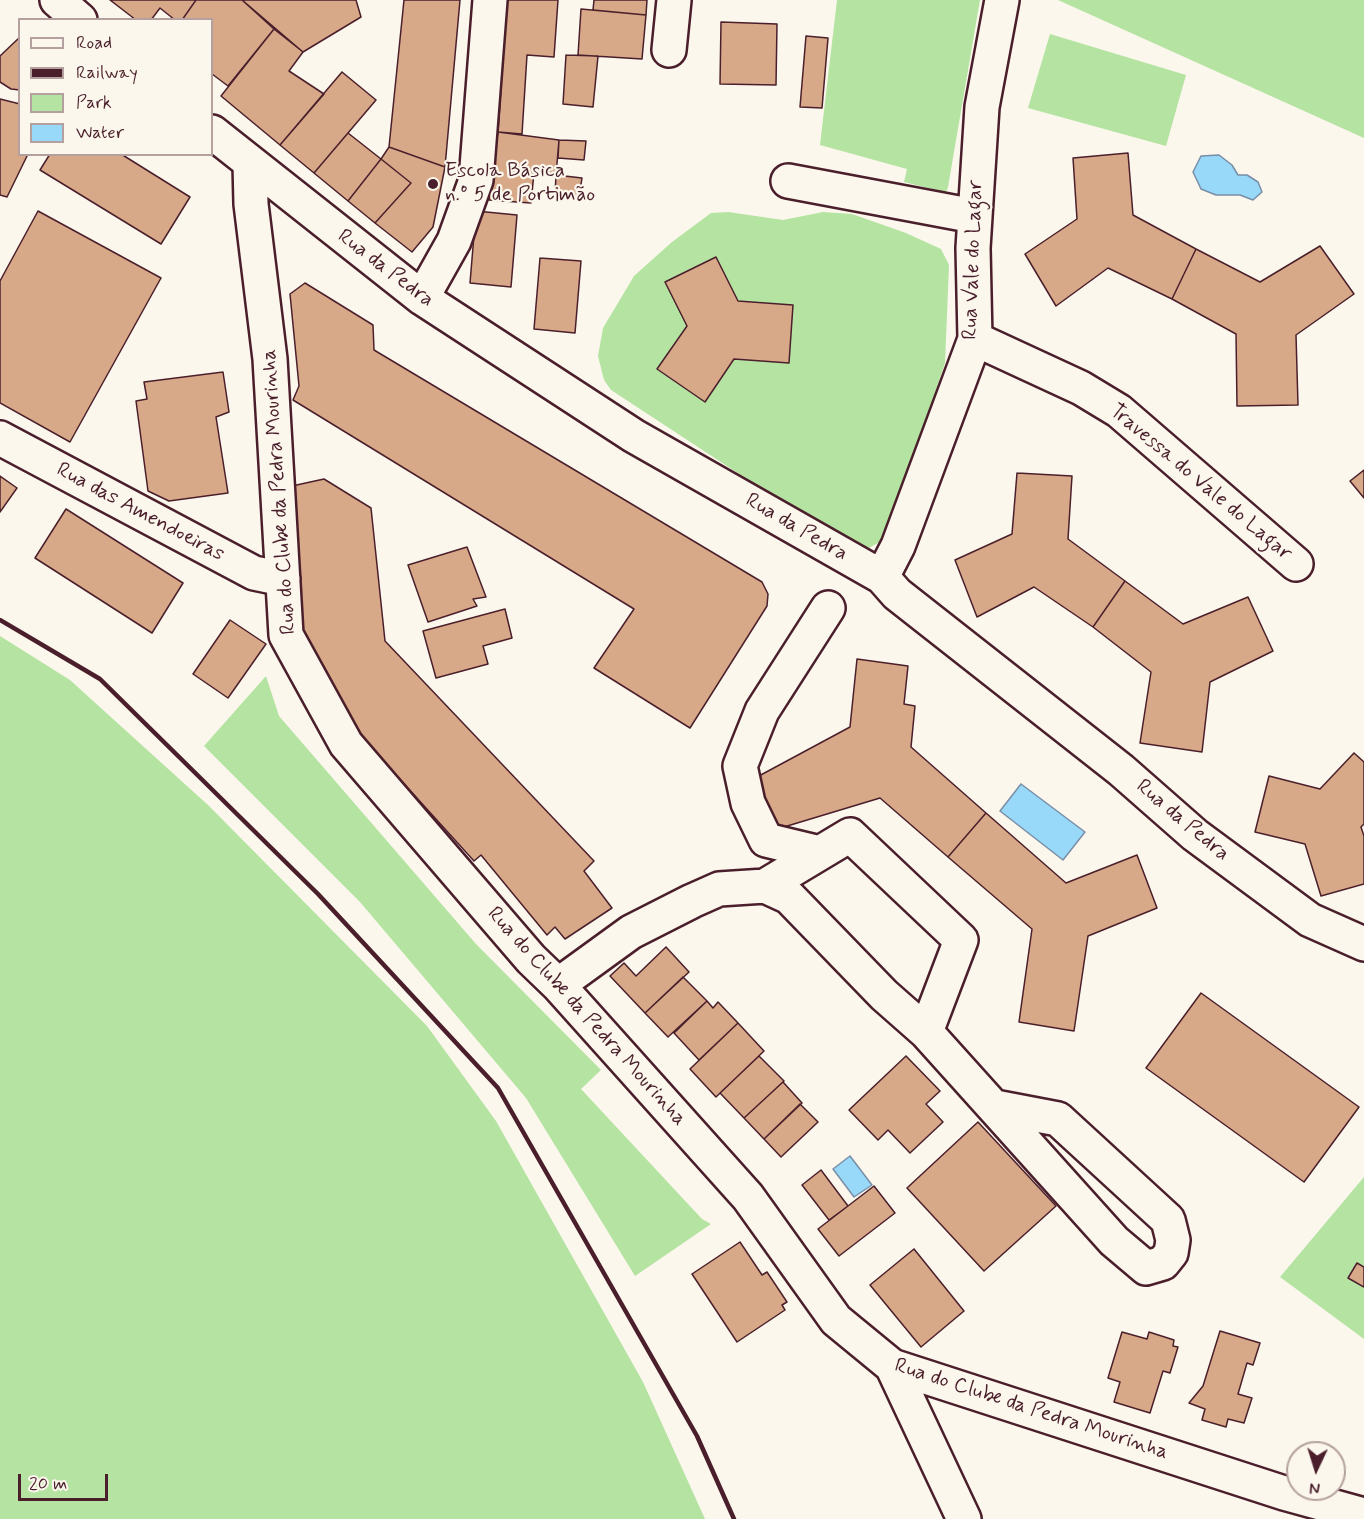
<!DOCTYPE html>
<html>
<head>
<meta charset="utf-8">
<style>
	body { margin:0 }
	#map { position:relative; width:1364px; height:1519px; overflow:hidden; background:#fbf7ec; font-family:Mynerve,sans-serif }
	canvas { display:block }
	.legend { position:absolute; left:18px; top:18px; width:195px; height:138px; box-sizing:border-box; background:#fbf7ec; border:2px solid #b4a19f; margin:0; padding:8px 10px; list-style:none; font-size:18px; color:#4a1f2b }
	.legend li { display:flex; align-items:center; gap:12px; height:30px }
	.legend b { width:30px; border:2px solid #b4a19f }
	.north { position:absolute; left:1286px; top:1441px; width:60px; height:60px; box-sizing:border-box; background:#fbf7ec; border:2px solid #b4a19f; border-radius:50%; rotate:184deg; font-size:16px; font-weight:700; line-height:24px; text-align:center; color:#4a1f2b }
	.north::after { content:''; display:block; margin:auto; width:21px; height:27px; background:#4a1f2b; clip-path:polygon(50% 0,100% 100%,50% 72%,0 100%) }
	.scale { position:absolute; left:18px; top:1474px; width:90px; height:27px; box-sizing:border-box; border:3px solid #4a1f2b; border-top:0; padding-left:8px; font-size:18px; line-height:21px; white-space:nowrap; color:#4a1f2b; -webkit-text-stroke:4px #fbf7ec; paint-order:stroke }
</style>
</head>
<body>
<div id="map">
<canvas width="1364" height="1519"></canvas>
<ul class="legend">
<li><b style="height:8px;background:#fbf7ec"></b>Road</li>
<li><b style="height:8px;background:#4a1f2b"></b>Railway</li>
<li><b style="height:16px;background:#b5e3a2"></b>Park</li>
<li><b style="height:16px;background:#98d8f9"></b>Water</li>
</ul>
<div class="north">N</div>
<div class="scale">20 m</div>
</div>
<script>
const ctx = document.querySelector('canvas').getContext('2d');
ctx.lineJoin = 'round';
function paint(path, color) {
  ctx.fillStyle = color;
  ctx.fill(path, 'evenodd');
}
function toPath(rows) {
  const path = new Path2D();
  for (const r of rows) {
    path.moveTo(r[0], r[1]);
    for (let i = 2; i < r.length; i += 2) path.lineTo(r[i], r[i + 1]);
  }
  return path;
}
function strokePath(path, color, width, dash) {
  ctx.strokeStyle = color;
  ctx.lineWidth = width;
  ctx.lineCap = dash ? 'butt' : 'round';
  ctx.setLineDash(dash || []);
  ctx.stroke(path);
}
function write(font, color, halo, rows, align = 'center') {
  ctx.font = font + ' Mynerve,sans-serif';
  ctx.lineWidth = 4.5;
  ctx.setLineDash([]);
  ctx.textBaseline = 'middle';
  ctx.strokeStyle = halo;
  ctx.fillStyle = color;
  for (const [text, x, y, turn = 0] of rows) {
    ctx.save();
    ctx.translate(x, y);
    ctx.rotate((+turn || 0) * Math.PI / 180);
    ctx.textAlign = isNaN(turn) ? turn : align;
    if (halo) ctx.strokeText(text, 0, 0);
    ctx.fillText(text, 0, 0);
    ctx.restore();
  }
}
paint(toPath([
	[837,0,980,0,948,187,945,195,937,199,936,190,904,182,907,169,820,145],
	[1058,0,1364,0,1364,138],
	[1050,34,1186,75,1166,146,1028,108],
	[728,212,783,220,823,212,852,214,906,233,941,249,949,265,945,363,890,527,881,541,862,552,849,546,611,390,604,380,598,356,603,328,634,276,672,242,711,213],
	[0,636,70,680,208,805,427,1026,496,1121,643,1382,705,1519,0,1519],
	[266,676,279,716,476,944,601,1070,581,1089,702,1219,711,1224,635,1276,526,1098,360,902,204,746],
	[1364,1177,1364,1267,1357,1263,1349,1278,1364,1287,1364,1339,1280,1277]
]), '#b5e3a2');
const water = toPath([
	[1219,155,1232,165,1238,175,1247,175,1258,182,1262,192,1253,200,1240,195,1216,195,1201,189,1193,172,1201,156,1219,155],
	[1021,784,1085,832,1063,860,1000,811,1021,784],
	[850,1156,872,1185,854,1197,833,1169,850,1156]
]);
paint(water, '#98d8f9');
strokePath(water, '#798ea7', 1.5);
const building = toPath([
	[110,0,196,0,182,20,175,20,160,8,151,20,136,20,110,0],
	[196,0,242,0,274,29,228,86,212,74,212,20,182,20,196,0],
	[242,0,356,0,361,17,303,52,242,0],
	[404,0,460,0,445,167,389,147,404,0],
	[507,0,558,0,554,57,527,55,522,134,498,132,507,0],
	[594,0,647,0,646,15,593,10,594,0],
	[581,9,646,15,642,59,578,55,581,9],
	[721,22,777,24,776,85,720,84,721,22],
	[274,29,303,52,289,71,324,94,280,145,221,96,274,29],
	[806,36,828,38,822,108,800,107,806,36],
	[20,37,20,90,11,89,0,82,0,56,20,37],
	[566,55,598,56,593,107,563,104,566,55],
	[342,72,376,100,314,173,280,145,342,72],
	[0,99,20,104,20,154,28,154,7,197,0,195,0,99],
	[498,132,559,140,556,175,534,173,531,203,489,200,498,132],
	[348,133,381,159,348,201,314,173,348,133],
	[559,140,586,141,584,160,558,158,559,140],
	[389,147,445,167,433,227,412,252,375,223,411,183,381,159,389,147],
	[1128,153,1133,215,1196,249,1172,299,1108,268,1056,306,1025,254,1077,219,1073,158,1128,153],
	[50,154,121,154,190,197,161,244,40,170,50,154],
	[381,159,411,183,375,223,348,201,381,159],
	[556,175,582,178,579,197,555,195,556,175],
	[38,211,161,278,70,442,0,403,0,281,38,211],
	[476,211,517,215,511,287,470,283,476,211],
	[1320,246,1354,294,1296,335,1298,405,1237,406,1236,334,1172,299,1196,249,1260,282,1320,246],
	[716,257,738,301,793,305,789,363,734,359,705,402,657,369,687,326,665,282,716,257],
	[540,258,581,261,575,333,534,329,540,258],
	[305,283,373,325,374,350,762,582,768,594,767,606,690,728,594,668,634,609,293,400,299,386,290,294,305,283],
	[223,372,229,412,216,417,228,493,169,501,148,491,136,401,147,399,144,382,223,372],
	[1364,470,1364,498,1350,481,1364,470],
	[1017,473,1072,476,1068,539,1125,581,1093,627,1034,587,977,617,955,560,1012,534,1017,473],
	[0,476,17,488,0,512,0,476],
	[324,479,371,508,385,641,594,861,584,871,612,908,565,939,555,927,547,935,481,855,474,861,366,742,304,644,292,486,324,479],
	[66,509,183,583,152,633,35,558,66,509],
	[467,547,486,597,473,599,477,606,428,622,408,565,467,547],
	[1125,581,1183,624,1248,597,1273,651,1210,682,1202,752,1140,743,1151,672,1093,627,1125,581],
	[505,609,512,638,483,646,488,664,436,678,423,631,505,609],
	[230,620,266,644,228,698,193,674,230,620],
	[857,659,908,666,904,704,915,706,911,747,986,813,948,857,880,798,774,830,757,777,850,727,857,659],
	[1354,753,1364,762,1364,824,1361,827,1364,836,1364,884,1321,896,1305,844,1255,832,1269,776,1320,789,1354,753],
	[986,813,1066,883,1137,855,1157,908,1088,936,1074,1031,1019,1022,1032,929,948,857,986,813],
	[666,947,689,972,645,1013,610,976,624,963,636,976,666,947],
	[683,977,707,1001,668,1037,645,1013,683,977],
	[1201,993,1359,1107,1304,1182,1146,1068,1201,993],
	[707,1001,713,1008,718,1002,738,1023,699,1060,674,1033,707,1001],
	[738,1023,764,1051,716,1097,690,1069,738,1023],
	[759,1056,784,1081,744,1118,720,1093,759,1056],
	[906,1056,940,1091,926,1104,943,1122,910,1153,888,1130,878,1140,849,1110,906,1056],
	[783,1082,802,1103,764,1139,744,1118,783,1082],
	[800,1104,818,1122,781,1157,764,1139,800,1104],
	[978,1122,1056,1206,984,1271,907,1188,978,1122],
	[821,1170,848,1206,829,1220,802,1185,821,1170],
	[874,1186,895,1213,839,1256,818,1229,874,1186],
	[740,1242,762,1275,767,1272,787,1302,782,1305,785,1310,737,1342,692,1274,740,1242],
	[914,1249,964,1311,921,1347,870,1285,914,1249],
	[1357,1263,1364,1267,1364,1287,1348,1278,1357,1263],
	[1220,1331,1260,1343,1253,1365,1247,1363,1238,1394,1252,1398,1244,1423,1228,1419,1226,1427,1202,1420,1205,1409,1189,1403,1203,1386,1220,1331],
	[1122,1332,1147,1339,1149,1332,1174,1340,1173,1346,1178,1347,1170,1373,1163,1371,1150,1413,1114,1402,1120,1382,1108,1378,1122,1332]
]);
paint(building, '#d8a989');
strokePath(building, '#4a1f2b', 1.5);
const minor = toPath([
	[57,0,80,20],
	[669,50,674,0],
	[212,132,422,298,634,436,882,577,897,594,1121,770,1195,835,1310,920,1364,944],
	[250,163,251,204,270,359,286,635,346,744,531,959,558,985,748,1197,836,1320,892,1366,1284,1493,1364,1515],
	[788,181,974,216],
	[422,298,454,241,476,180,490,0],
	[975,339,1081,388,1119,411,1296,564],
	[0,438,254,573,283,579],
	[882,577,898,546,975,339,973,248,982,107,1002,0],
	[820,853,766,840,748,803,740,766,762,711,828,608],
	[765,886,850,835,961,940,926,1032],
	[558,985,631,932,692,901,719,889,765,886,789,897,884,995,926,1032,1114,1241,1146,1268,1163,1263,1171,1253,1173,1240,1168,1220,1058,1119,995,1107],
	[892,1366,964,1519]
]);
strokePath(minor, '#4a1f2b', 38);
strokePath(minor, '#fbf7ec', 33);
strokePath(toPath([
	[0,620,100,679,318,894,498,1088,697,1436,734,1519]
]), '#4a1f2b', 4.5);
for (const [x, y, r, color] of [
	[433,184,6,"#4a1f2b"]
]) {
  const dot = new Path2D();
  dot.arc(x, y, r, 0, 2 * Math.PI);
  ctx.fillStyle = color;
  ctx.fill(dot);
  strokePath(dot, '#fbf7ec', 2);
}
write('21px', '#4a1f2b', '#fbf7ec', [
	["Escola Básica",445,172],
	["n.º 5 de Portimão",445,196]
], 'left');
write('21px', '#4a1f2b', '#fbf7ec', [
	["Rua Vale do Lagar",974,260,-88],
	["Rua da Pedra",385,269,37],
	["Travessa do Vale do Lagar",1200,483,40],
	["Rua do Clube da Pedra Mourinha",280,492,-94],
	["Rua das Amendoeiras",140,513,28],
	["Rua da Pedra",796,528,30],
	["Rua da Pedra",1182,821,40],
	["Rua do Clube da Pedra Mourinha",586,1017,48],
	["Rua do Clube da Pedra Mourinha",1031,1410,18]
]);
</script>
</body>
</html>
